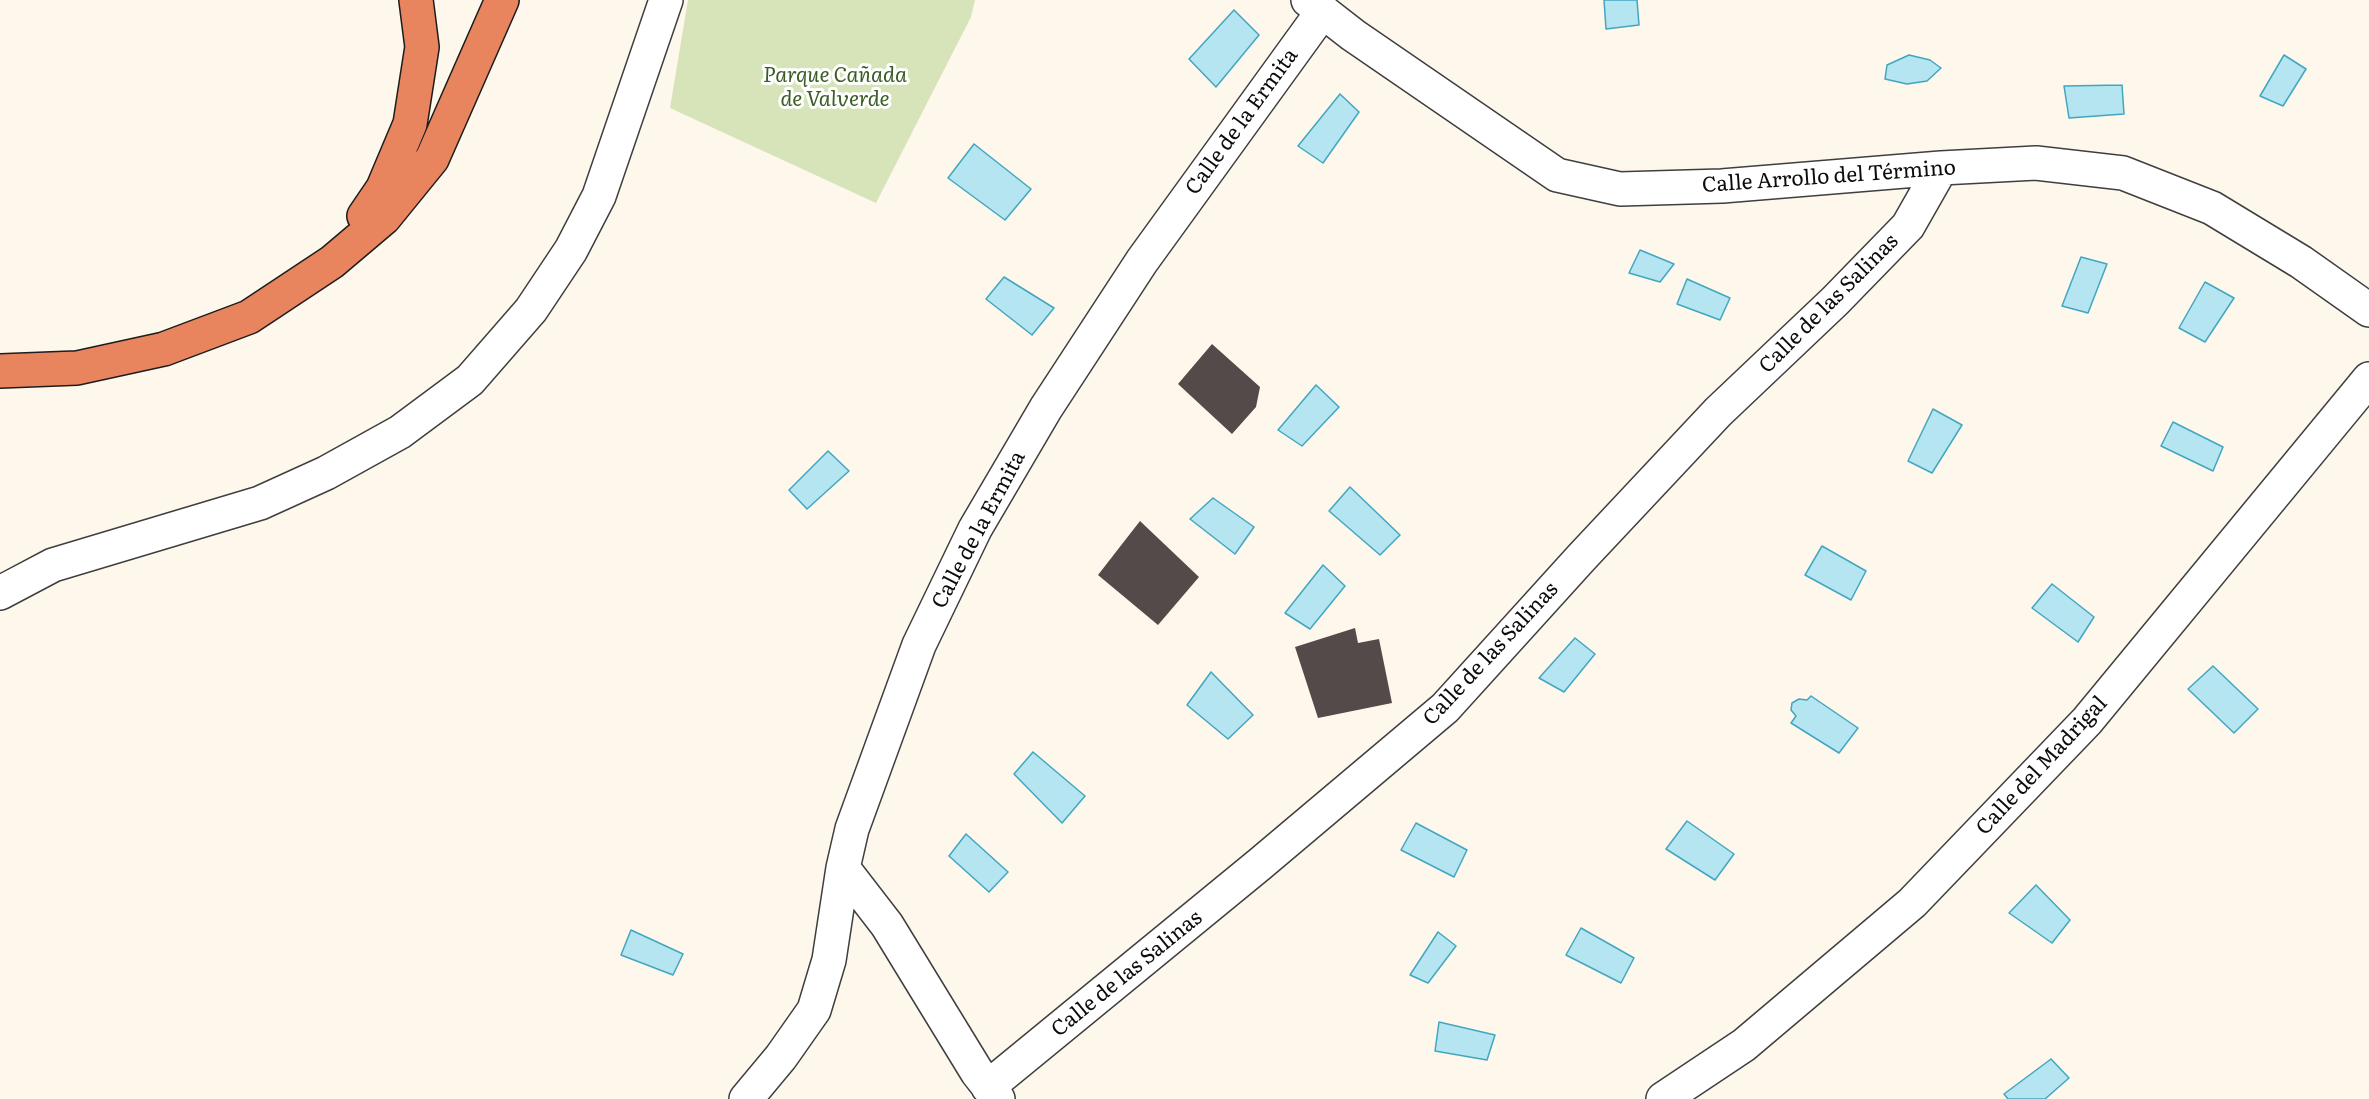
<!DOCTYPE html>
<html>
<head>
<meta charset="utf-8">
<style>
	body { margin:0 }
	canvas { display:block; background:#fdf7ec }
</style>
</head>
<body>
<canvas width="2369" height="1099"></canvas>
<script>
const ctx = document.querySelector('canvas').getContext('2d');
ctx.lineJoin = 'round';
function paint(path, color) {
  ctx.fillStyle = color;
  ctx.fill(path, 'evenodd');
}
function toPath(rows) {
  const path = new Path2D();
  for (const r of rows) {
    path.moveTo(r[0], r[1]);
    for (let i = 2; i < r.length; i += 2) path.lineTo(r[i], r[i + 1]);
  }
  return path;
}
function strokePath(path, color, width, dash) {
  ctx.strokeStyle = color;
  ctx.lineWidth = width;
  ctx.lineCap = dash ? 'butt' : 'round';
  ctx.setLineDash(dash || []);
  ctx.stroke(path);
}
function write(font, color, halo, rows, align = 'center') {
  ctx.font = font + ' Literata,serif';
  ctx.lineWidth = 6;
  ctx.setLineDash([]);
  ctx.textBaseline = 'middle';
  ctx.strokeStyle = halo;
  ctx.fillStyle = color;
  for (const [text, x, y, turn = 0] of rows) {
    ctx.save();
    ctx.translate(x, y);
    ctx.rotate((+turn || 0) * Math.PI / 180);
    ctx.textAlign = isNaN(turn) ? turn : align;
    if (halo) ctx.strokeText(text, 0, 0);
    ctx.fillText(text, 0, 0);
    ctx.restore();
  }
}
paint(toPath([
	[688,0,975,0,971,17,876,203,670,108]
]), '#d7e4b9');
const water = toPath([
	[1604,0,1637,0,1639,25,1606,29,1604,0],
	[1234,10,1259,35,1216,87,1189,59,1234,10],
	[1909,55,1930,60,1941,68,1927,81,1907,84,1885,79,1887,65,1909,55],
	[2284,55,2306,69,2283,106,2260,96,2284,55],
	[2122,85,2124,114,2069,118,2064,86,2122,85],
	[1340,94,1359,112,1323,163,1298,146,1340,94],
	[974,144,1031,189,1005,220,948,178,974,144],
	[1640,250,1674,264,1660,282,1629,273,1640,250],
	[2081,257,2107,264,2088,313,2062,306,2081,257],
	[1004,277,1054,308,1032,335,986,299,1004,277],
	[1687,279,1730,298,1720,320,1677,304,1687,279],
	[2205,282,2234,298,2205,342,2179,328,2205,282],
	[1316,385,1339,407,1302,446,1278,430,1316,385],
	[1933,409,1962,425,1932,473,1908,461,1933,409],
	[2173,422,2223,447,2213,471,2161,446,2173,422],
	[828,451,849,471,807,509,789,490,828,451],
	[1350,487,1400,535,1380,555,1329,511,1350,487],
	[1213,498,1254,527,1235,554,1190,519,1213,498],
	[1822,546,1866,571,1851,600,1805,575,1822,546],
	[1323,565,1345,586,1310,629,1285,613,1323,565],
	[2052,584,2094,617,2078,642,2032,608,2052,584],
	[1575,638,1595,654,1564,692,1539,678,1575,638],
	[2213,666,2258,709,2234,733,2188,689,2213,666],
	[1211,672,1253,715,1228,739,1187,705,1211,672],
	[1811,696,1858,728,1839,753,1791,723,1796,716,1791,710,1792,703,1799,699,1807,700,1811,696],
	[1033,752,1085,796,1062,823,1014,774,1033,752],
	[1687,821,1734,854,1715,880,1666,849,1687,821],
	[1416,823,1467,850,1454,877,1401,850,1416,823],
	[966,834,1008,872,989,892,949,856,966,834],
	[2036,885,2070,920,2052,943,2009,913,2036,885],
	[1581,928,1634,958,1621,983,1566,955,1581,928],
	[631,930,683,954,673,975,621,955,631,930],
	[1438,932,1456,946,1428,983,1410,975,1438,932],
	[1439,1022,1495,1035,1487,1060,1435,1051,1439,1022],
	[2051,1059,2069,1078,2045,1099,2008,1099,2004,1094,2051,1059]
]);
paint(water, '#b5e5f0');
strokePath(water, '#42a6c1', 1.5);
paint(toPath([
	[1212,344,1260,387,1256,407,1232,434,1178,384],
	[1140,521,1199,577,1158,625,1098,575],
	[1355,628,1358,643,1379,639,1392,703,1318,718,1295,647]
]), '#534b49');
const minor = toPath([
	[1308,0,1353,35,1557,175,1620,189,1722,186,1941,168,2036,163,2123,173,2212,208,2301,262,2369,310],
	[0,593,53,565,260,503,326,473,400,432,470,380,531,310,571,250,599,196,666,0],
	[843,868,887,925,977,1072,998,1099],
	[988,1087,1260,864,1445,708,1581,558,1718,412,1835,301,1908,226,1941,168],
	[746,1099,781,1057,814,1010,829,960,843,868,852,829,919,645,975,529,1046,408,1142,261,1323,11],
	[1663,1099,1744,1045,1912,903,2087,721,2369,379]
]);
const highway = toPath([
	[364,216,383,188,410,124,422,47,416,0],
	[0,371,77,368,164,349,249,317,332,262,384,218,432,159,502,0]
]);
strokePath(minor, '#3f3f3f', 36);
strokePath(highway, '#1d1d1d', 36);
strokePath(minor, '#fff', 33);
strokePath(highway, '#e8855f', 33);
write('italic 21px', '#395d22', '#fff', [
	["Parque Cañada",835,76],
	["de Valverde",835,100]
]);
write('21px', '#0c0c0c', '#fff', [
	["Calle de la Ermita",1242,122,-54],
	["Calle Arrollo del Término",1829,177,-4],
	["Calle de las Salinas",1829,304,-45],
	["Calle de la Ermita",979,530,-62],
	["Calle de las Salinas",1491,654,-47],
	["Calle del Madrigal",2042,766,-47],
	["Calle de las Salinas",1127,974,-39]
]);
</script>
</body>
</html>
